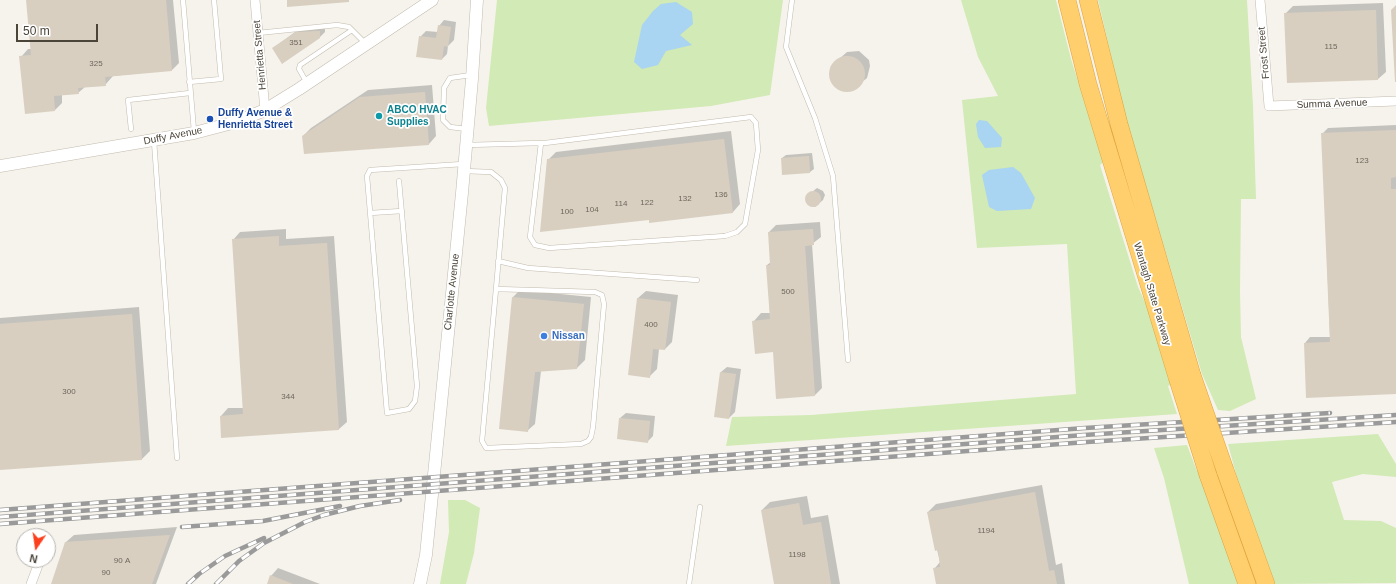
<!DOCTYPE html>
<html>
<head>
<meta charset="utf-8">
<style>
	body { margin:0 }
	#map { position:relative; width:1396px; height:584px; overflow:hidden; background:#f6f3ec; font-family:Helvetica,sans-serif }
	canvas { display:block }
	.north { position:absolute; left:16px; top:528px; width:40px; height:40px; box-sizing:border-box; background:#fff; border:1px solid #b7b4b0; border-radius:50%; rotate:193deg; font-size:11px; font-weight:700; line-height:16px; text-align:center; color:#4b4439 }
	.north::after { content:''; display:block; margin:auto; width:14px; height:18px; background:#fc3f1d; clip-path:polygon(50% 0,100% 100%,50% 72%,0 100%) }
	.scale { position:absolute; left:16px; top:24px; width:82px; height:18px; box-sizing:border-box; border:2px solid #4b4439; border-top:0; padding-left:5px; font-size:12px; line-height:14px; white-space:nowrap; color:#4b4439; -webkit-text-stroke:3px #fff; paint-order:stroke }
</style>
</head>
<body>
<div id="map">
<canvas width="1396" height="584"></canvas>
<div class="north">N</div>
<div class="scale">50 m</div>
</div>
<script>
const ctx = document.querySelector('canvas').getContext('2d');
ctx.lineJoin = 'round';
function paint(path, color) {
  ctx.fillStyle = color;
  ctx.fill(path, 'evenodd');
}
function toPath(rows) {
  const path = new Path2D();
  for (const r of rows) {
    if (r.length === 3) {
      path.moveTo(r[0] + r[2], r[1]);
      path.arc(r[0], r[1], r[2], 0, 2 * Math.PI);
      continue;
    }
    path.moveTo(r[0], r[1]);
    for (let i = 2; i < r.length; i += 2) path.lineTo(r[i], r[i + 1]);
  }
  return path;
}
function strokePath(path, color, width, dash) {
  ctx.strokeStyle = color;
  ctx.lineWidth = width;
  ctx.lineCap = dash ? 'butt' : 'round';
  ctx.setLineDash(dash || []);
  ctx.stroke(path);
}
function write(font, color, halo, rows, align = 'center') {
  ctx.font = font + ' Helvetica,sans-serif';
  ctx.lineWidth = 3.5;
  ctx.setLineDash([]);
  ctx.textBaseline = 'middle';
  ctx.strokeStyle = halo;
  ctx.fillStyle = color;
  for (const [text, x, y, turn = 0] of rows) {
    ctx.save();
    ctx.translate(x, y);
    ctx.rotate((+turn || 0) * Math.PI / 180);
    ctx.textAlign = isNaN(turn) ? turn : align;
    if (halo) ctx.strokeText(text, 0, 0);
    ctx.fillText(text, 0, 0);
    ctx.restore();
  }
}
paint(toPath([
	[497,0,783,0,770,95,711,106,489,126,486,108],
	[961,0,1056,0,1071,59,1091,123,1105,161,1100,165,1138,287,1150,313,1172,384,1168,386,1177,414,726,446,732,417,811,415,1076,394,1067,244,977,248,962,100,998,96,978,57],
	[1098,0,1247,0,1253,106,1256,199,1241,199,1240,291,1241,337,1256,399,1230,411,1218,410,1202,374,1126,119],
	[1378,434,1396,464,1396,477,1363,474,1332,482,1344,520,1381,521,1396,528,1396,583,1275,584,1236,474,1228,444],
	[1187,445,1197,471,1202,472,1240,584,1189,584,1164,478,1154,448],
	[448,500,465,500,480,508,474,553,466,584,440,584,449,532]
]), '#d2eab5');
paint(toPath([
	[676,2,692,12,693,24,680,35,692,45,666,51,658,65,642,69,634,62,642,25,653,11,661,4],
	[979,120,987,121,1002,138,1001,147,985,148,978,137,976,124],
	[1013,167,1021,173,1035,198,1031,209,997,211,989,207,982,175,989,170]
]), '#a9d4f2');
paint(toPath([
	[27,0,173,0,179,63,172,70,113,76,105,85,85,87,78,93,62,95,62,103,55,110,21,57,28,49,31,49],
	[1383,3,1386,72,1378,79,1288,82,1285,14,1293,6],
	[444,20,456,22,454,40,448,46,447,54,442,59,420,37,426,31,438,32,439,26],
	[325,26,325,32,319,38,273,48,302,27],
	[859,51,869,60,870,66,867,78,851,91,839,89,831,81,830,72,831,66,847,52],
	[432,85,436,136,429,144,303,136,311,128,368,90],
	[1396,125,1396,393,1305,343,1310,337,1330,337,1322,134,1328,128],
	[731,131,740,204,733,212,650,218,548,160,556,152],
	[812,153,814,169,810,172,783,174,782,158,786,155],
	[817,188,823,191,825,195,823,200,815,207,810,206,806,202,807,196],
	[820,222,821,237,812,244,822,388,815,395,774,351,754,321,761,313,770,313,767,265,771,262,769,232,776,225],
	[286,229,286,239,334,236,347,422,339,429,221,416,228,408,244,408,233,240,240,232],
	[520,290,591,297,585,360,577,368,541,371,535,424,527,431,513,297],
	[646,291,678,295,672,342,665,349,659,349,657,369,649,377,638,298],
	[139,307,150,451,142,459,0,469,0,318],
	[727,367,741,369,735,412,729,418,721,372],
	[626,413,655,416,653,436,647,442,620,418],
	[1042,485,1056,565,1062,563,1065,584,937,584,935,568,940,562,928,512,936,504],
	[807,496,811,518,828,515,840,584,775,584,762,510,770,502],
	[177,527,156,584,52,584,66,542,74,535],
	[278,568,320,584,268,584,271,576]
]), '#0003');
paint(toPath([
	[26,0,166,0,172,71,105,77,106,86,78,88,79,94,54,96,55,111,25,114,19,56,31,55],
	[287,0,349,0,349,2,287,7],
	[1396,5,1396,82,1395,82,1391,10],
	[1376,10,1378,80,1287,83,1284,13],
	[438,25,451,27,448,47,444,46,442,60,416,57,419,36,436,38],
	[320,31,320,38,282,64,272,48,296,32],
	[847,74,18],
	[425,92,429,145,304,154,302,136,360,97],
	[1396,130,1396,177,1391,178,1391,189,1396,189,1396,394,1306,398,1304,343,1330,342,1321,133],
	[724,139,733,213,649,223,649,220,540,232,547,159],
	[809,156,810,173,782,175,781,158],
	[813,199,8],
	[813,229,814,245,805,246,815,396,776,399,773,352,755,354,752,321,770,319,766,265,770,265,768,232],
	[279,236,279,246,327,243,339,430,221,438,220,416,243,414,232,239],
	[512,297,584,304,577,369,535,372,528,432,499,429],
	[637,298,671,302,665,350,653,349,650,378,628,375],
	[132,314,142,460,0,470,0,324],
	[720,372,736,374,729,419,714,417],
	[619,418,650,421,648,443,617,439],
	[1035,492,1049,571,1054,570,1057,584,936,584,933,568,940,567,938,550,935,551,927,512],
	[799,503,803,525,821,522,831,584,774,584,761,510],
	[170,535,152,584,51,584,65,542],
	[270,575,293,584,267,584]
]), '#d8cfc1');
const service = toPath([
	[183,0,194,131],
	[792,0,786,47,815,118,833,176,848,360],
	[258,33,337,25,349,27,365,43],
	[189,82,221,79,214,0],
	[307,83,299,69,300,65,352,30],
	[131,129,128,100,190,93],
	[467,129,450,127,443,120,444,88,450,78,471,75],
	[154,141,177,458],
	[467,145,541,143,545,143,751,117,756,123,758,150,745,224,737,232,725,236,549,248,535,245,530,237,541,143],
	[464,171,491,172,501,180,505,188,496,289,482,441,486,448,581,444,588,441,591,437,593,427,604,304,602,295,595,292,496,289],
	[399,181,417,386,415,401,409,409,387,413,367,176,370,170,463,164],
	[370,213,402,211],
	[498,261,528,268,697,280],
	[689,584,700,507]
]);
const minor = toPath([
	[255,0,265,110],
	[1260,0,1269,106,1396,101],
	[31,584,40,560]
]);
const tertiary = toPath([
	[0,166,194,133,236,122,265,110,299,89,432,0],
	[420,584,426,555,462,193,472,79,477,0]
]);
const motorway = toPath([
	[1067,0,1088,84,1177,377],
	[1088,0,1119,124,1192,375],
	[1225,470,1266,584],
	[1208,475,1247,584]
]);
strokePath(service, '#c2bbae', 5.5);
strokePath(minor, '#c2bbae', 10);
strokePath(tertiary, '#c2bbae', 13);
strokePath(motorway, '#e0a43c', 18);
strokePath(service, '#fff', 4.5);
strokePath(minor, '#fff', 9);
strokePath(tertiary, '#fff', 12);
strokePath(motorway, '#ffcf6e', 17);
const rail = toPath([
	[0,510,1085,428,1330,413],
	[0,517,1084,435,1396,415],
	[0,524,1087,442,1396,422],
	[182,527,263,521,340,506],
	[188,584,199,574,225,556,264,538],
	[216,584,239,561,264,543,305,522,324,515,360,506,400,500]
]);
strokePath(rail, '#9a9a9a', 4.5);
strokePath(rail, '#fff', 3, [9]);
const motorwayBridge = toPath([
	[1192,375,1225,470],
	[1177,377,1208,475]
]);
strokePath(motorwayBridge, '#e0a43c', 18, []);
strokePath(motorwayBridge, '#ffcf6e', 17);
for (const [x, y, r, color] of [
	[379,116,4,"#0f9aa8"],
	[210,119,4,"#1a4fb4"],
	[544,336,4,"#3f7fe0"]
]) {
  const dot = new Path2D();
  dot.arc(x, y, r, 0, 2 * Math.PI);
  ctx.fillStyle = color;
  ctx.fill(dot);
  strokePath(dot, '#fff', 1.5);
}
write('8px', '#6e675b', null, [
	["351",296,43],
	["115",1331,47],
	["325",96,64],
	["123",1362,161],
	["136",721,195],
	["132",685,199],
	["122",647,203],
	["114",621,204],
	["104",592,210],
	["100",567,212],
	["500",788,292],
	["400",651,325],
	["300",69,392],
	["344",288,397],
	["1194",986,531],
	["1198",797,555],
	["90 A",122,561],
	["90",106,573]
]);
write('10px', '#4b4439', '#fff', [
	["Frost Street",1264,53,-95],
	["Henrietta Street",260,55,-95],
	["Summa Avenue",1332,104,-2],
	["Duffy Avenue",173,136,-11],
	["Charlotte Avenue",452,292,-84],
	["Wantagh State Parkway",1152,294,73]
]);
write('bold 10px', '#0d838f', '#fff', [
	["ABCO HVAC",387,110],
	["Supplies",387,122]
], 'left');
write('bold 10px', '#164399', '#fff', [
	["Duffy Avenue &",218,113],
	["Henrietta Street",218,125]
], 'left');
write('bold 10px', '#366cbe', '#fff', [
	["Nissan",552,336]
], 'left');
</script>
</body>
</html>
